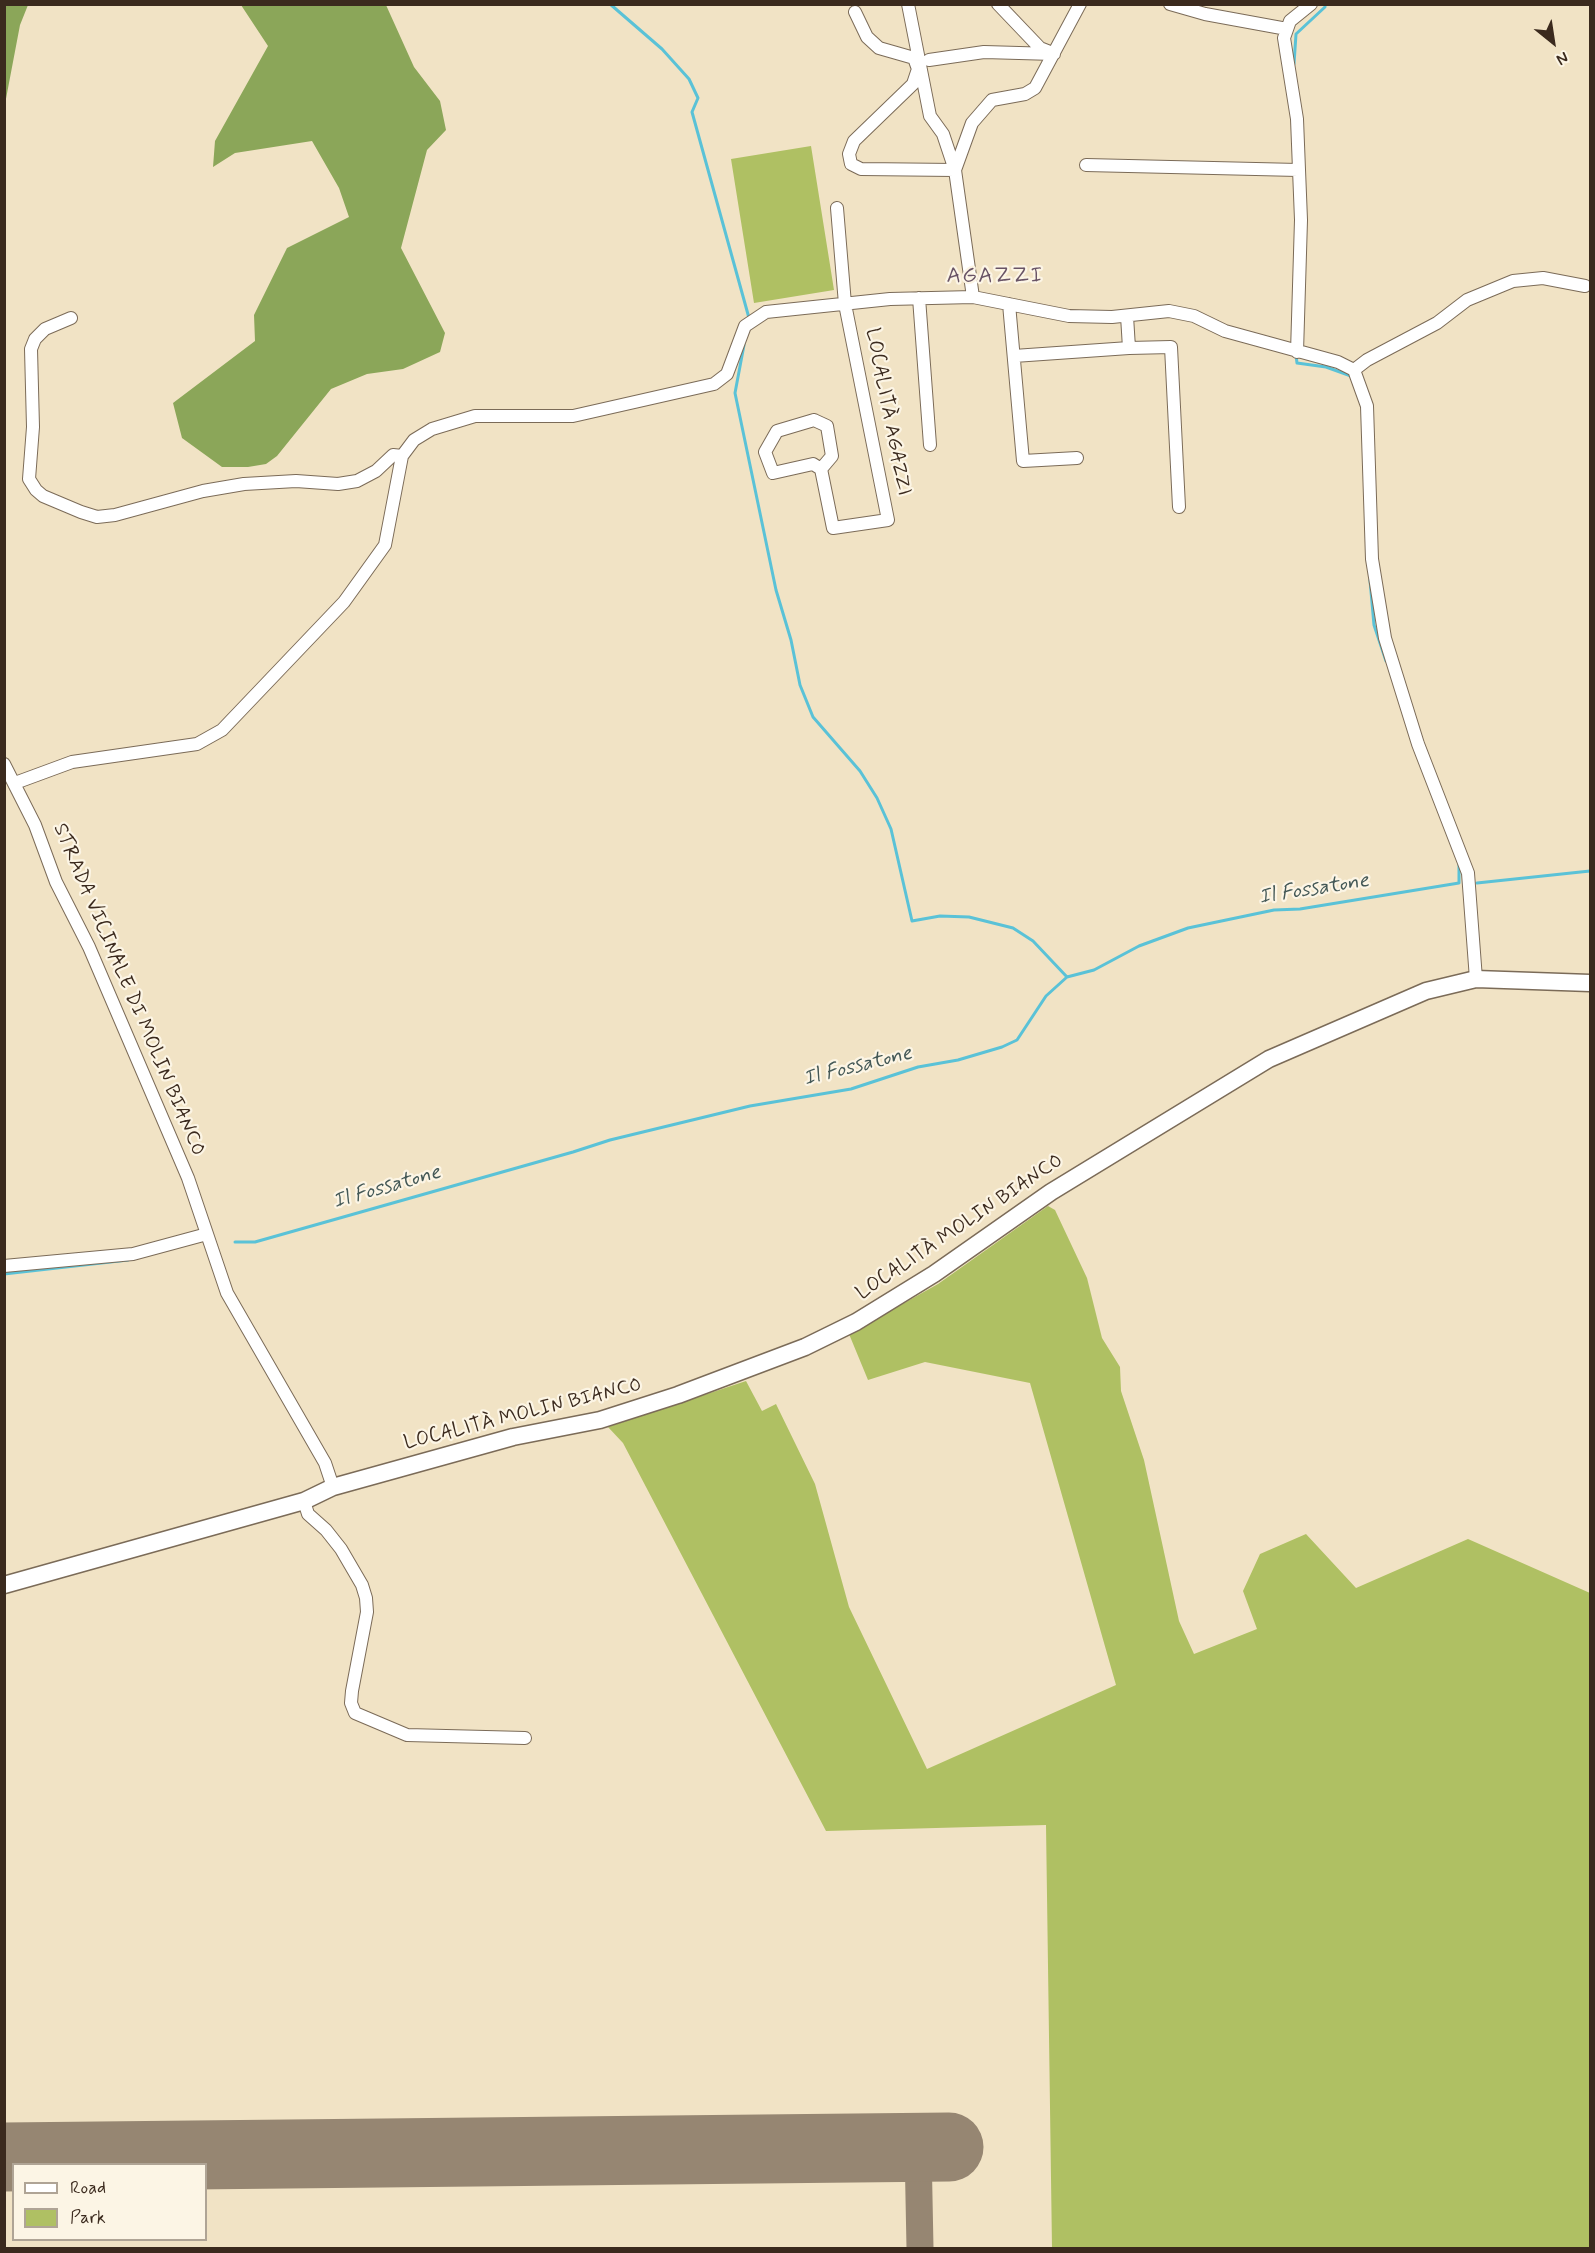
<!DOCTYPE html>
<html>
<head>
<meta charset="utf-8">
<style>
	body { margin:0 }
	#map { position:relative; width:1595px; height:2253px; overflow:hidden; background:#f1e3c5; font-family:Mynerve,sans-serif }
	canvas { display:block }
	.frame { position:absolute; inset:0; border:6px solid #3b2a1e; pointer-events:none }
	.legend { position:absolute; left:12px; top:2163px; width:195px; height:78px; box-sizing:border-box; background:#fcf5e5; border:2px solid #afa495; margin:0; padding:8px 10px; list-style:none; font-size:18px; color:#3b2a1e }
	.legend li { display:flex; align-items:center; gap:12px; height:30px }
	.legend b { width:30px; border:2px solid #afa495 }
	.north { position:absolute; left:1523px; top:12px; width:60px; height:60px; -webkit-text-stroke:4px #fcf5e5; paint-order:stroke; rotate:150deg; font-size:16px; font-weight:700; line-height:24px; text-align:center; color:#3b2a1e }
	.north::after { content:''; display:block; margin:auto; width:21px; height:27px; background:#3b2a1e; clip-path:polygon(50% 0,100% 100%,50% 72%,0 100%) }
</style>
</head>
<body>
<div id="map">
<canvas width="1595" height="2253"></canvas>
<div class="frame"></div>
<ul class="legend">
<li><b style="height:8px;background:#fff"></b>Road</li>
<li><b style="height:16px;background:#afc063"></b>Park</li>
</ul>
<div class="north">N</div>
</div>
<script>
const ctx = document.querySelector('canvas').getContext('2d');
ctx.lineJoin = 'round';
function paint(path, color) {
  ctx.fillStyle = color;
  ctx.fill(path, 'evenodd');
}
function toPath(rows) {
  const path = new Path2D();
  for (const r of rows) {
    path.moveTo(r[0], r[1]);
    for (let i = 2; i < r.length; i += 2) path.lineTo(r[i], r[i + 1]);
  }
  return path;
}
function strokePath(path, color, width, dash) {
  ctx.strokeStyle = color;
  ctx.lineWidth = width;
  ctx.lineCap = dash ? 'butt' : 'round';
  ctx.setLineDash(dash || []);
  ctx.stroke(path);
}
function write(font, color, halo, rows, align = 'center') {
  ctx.font = font + ' Mynerve,sans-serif';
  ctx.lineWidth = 4.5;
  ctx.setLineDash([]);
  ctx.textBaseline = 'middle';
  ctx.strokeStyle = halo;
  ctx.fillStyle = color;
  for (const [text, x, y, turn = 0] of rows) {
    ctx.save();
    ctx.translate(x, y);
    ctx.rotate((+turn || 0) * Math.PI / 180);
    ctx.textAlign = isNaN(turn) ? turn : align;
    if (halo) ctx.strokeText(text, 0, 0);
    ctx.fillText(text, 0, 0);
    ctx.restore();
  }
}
paint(toPath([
	[811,146,834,290,754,303,731,159],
	[1048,1206,1055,1210,1087,1278,1102,1338,1120,1367,1121,1391,1144,1460,1179,1621,1194,1654,1257,1629,1243,1591,1260,1554,1306,1534,1356,1588,1468,1539,1590,1593,1590,2248,1052,2248,1046,1825,826,1831,623,1443,608,1427,746,1381,762,1411,776,1404,815,1484,849,1607,927,1769,1116,1685,1030,1383,925,1362,868,1380,849,1334,938,1284]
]), '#afc063');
paint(toPath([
	[5,4,28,5,20,25,5,104],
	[241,5,386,5,414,67,440,101,446,130,427,150,401,248,445,333,440,352,403,369,367,374,331,389,277,456,266,464,248,467,222,467,182,438,173,403,255,341,254,315,287,248,349,217,339,188,312,141,235,153,213,167,215,141,268,46]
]), '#8ba659');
strokePath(toPath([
	[610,4,662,49,689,79,698,98,692,112,749,318],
	[1294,64,1296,34,1325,7,1325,4],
	[744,345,735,393,776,590,791,640,800,685,813,717,860,771,877,798,891,829,912,921,940,916,969,917,1013,928,1033,941,1067,977],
	[1296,355,1297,363,1326,367,1351,376],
	[1370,580,1374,625,1386,661],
	[1477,883,1590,871],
	[235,1242,255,1242,573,1152,610,1140,750,1106,851,1089,918,1067,958,1060,1002,1047,1017,1040,1046,996,1067,977,1094,970,1139,946,1188,928,1274,910,1300,909,1459,883,1459,865],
	[4,1274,128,1260]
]), '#5ac2d7', 3);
strokePath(toPath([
	[918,2147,920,2248]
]), '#968672', 27);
strokePath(toPath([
	[4,2157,949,2147]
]), '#968672', 69);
const street = toPath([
	[998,4,1040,48,1050,52],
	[1170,4,1205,14,1287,29],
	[855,12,867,37,879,48,914,58,918,69,913,84,854,141,849,154,851,164,861,169,955,170,943,134,930,116,908,4],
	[929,60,984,52,1054,54],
	[1086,165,1298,170],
	[973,297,955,170,972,123,992,100,1025,94,1035,88,1080,4],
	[919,298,930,445],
	[1009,304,1023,461,1077,458],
	[1127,316,1129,348,1171,347,1179,507],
	[71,318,45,329,35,339,31,349,33,427,29,479,36,490,43,496,81,512,97,517,115,515,203,491,244,484,296,481,338,484,357,481,376,471,393,455,402,456],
	[1297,352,1301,220,1297,119,1284,38,1290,21,1311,4],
	[1014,356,1129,348],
	[1354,370,1367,360,1437,323,1467,300,1513,281,1543,278,1585,286],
	[814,420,827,426,832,456,821,469,813,464,773,473,765,452,777,431,814,420],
	[821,469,833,528,888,520,845,304,837,208],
	[4,764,35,825,56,882,89,947,188,1178,227,1293,325,1463,333,1487],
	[15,783,72,762,197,744,222,730,344,602,385,545,402,456,414,440,432,429,475,416,573,416,714,384,727,374,745,326,766,312,890,299,973,297,1069,316,1112,317,1169,311,1194,316,1225,331,1338,362,1354,370,1367,406,1372,559,1385,638,1418,744,1468,873,1476,979],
	[4,1266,133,1254,207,1234],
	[304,1501,308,1514,326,1530,341,1549,362,1585,366,1598,367,1612,352,1691,351,1703,355,1713,407,1735,525,1738]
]);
const secondary = toPath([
	[4,1585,304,1501,333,1487,513,1437,600,1420,678,1395,805,1347,856,1322,934,1274,1051,1192,1269,1059,1426,991,1476,979,1590,983]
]);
strokePath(street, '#7b6b58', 14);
strokePath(secondary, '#7b6b58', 19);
strokePath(street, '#fff', 12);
strokePath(secondary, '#fff', 16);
write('20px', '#3b2a1e', '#fcf5e5', [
	["LOCALITÀ AGAZZI",887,412,79],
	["STRADA VICINALE DI MOLIN BIANCO",128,990,67],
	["LOCALITÀ MOLIN BIANCO",960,1228,-34],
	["LOCALITÀ MOLIN BIANCO",523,1415,-14]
]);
write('italic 21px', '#445856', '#fcf5e5', [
	["Il Fossatone",1314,890,-9],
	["Il Fossatone",858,1067,-14],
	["Il Fossatone",387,1188,-16]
]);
ctx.letterSpacing = '1.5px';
write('22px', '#695466', '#fcf5e5', [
	["AGAZZI",995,277]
]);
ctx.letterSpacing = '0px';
</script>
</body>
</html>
